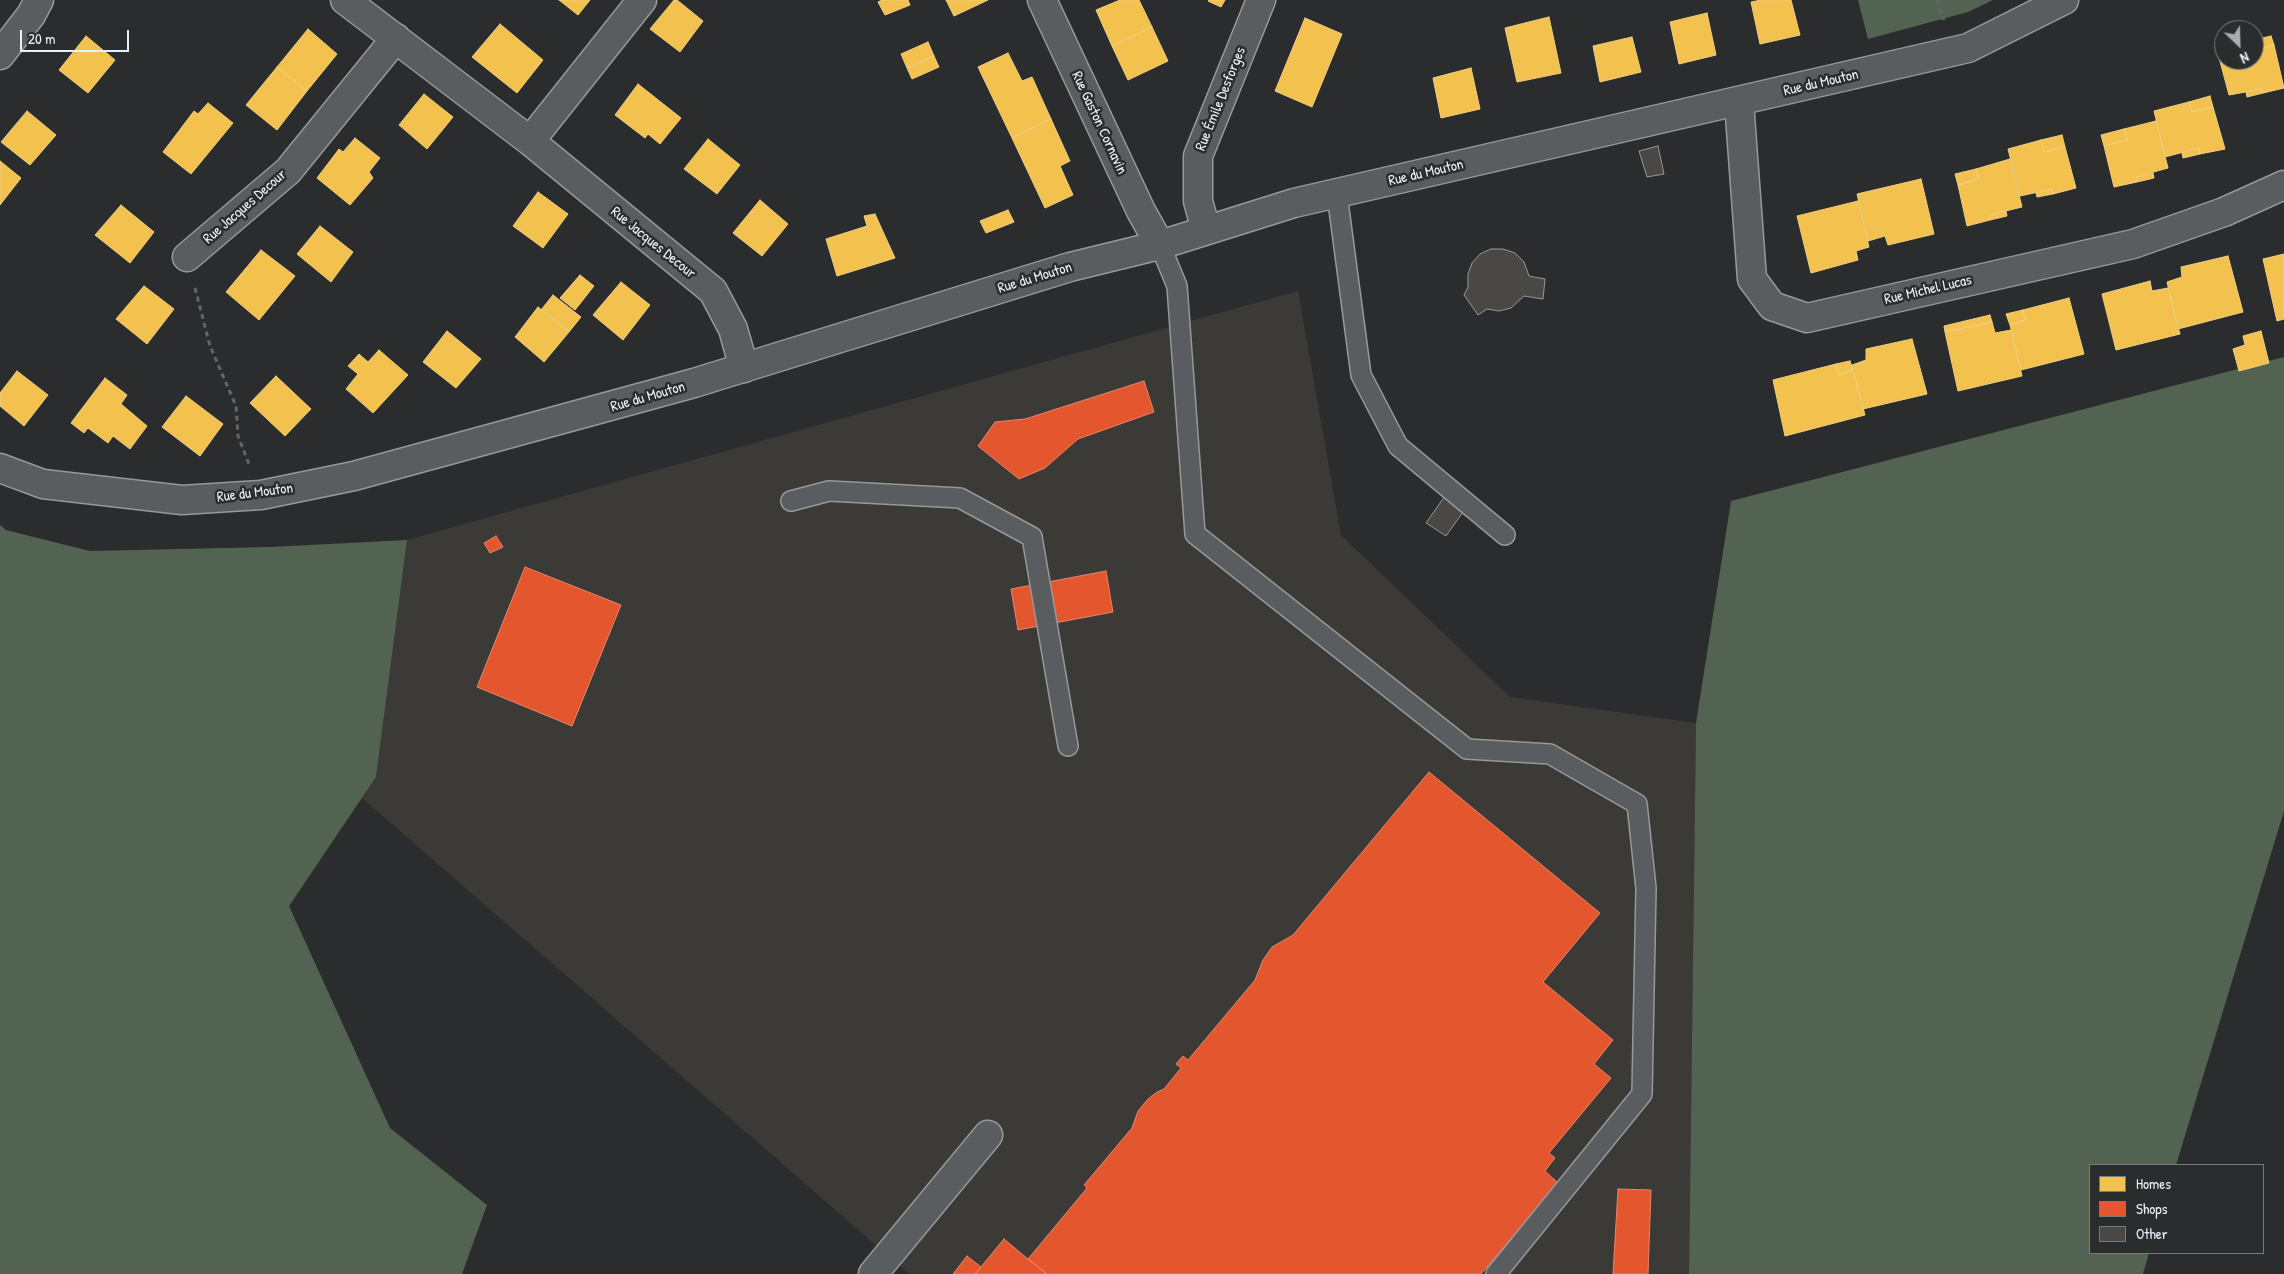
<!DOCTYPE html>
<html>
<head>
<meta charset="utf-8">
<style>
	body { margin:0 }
	#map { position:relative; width:2284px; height:1274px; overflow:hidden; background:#2b2c2d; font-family:"Patrick Hand",sans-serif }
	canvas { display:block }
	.legend { position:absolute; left:2089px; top:1164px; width:175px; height:90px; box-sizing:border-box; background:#2a2d2e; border:1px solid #767b7f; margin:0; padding:6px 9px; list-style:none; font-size:15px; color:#e8f1f8 }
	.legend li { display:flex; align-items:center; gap:10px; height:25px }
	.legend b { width:25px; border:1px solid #767b7f }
	.north { position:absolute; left:2214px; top:20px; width:50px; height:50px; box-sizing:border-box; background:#2a2d2e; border:1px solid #767b7f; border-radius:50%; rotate:156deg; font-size:14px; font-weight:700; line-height:20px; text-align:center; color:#e8f1f8 }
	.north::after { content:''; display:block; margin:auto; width:18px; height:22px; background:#a6acb1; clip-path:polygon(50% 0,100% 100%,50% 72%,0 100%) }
	.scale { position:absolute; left:20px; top:30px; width:109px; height:22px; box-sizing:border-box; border:2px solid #e8f1f8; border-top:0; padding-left:6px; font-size:15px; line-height:18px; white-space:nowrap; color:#e8f1f8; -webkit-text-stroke:4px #2a2d2e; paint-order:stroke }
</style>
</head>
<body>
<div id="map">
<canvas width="2284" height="1274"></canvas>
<ul class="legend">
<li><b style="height:14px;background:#f2c14e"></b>Homes</li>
<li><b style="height:14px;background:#e4572e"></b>Shops</li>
<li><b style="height:14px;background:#494845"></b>Other</li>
</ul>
<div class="north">N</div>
<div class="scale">20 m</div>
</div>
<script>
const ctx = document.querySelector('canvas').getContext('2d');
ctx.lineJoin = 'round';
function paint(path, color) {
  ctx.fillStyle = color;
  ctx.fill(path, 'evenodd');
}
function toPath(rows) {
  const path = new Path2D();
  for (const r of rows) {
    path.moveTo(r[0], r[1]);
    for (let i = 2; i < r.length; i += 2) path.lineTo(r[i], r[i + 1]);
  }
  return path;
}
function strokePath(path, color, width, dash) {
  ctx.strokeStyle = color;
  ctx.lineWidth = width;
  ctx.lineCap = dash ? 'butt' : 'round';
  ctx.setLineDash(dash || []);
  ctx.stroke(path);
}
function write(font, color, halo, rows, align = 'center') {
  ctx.font = font + ' "Patrick Hand",sans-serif';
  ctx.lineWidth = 5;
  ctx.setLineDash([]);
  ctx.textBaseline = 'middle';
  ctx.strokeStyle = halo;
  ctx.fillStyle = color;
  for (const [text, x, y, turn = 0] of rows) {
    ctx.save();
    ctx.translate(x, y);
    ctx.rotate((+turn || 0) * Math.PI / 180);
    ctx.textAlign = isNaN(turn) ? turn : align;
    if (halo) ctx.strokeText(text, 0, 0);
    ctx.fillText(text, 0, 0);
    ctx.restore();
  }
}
paint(toPath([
	[1298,291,1341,535,1510,697,1696,723,1689,1274,909,1274,362,798,376,777,407,540]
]), '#3b3a37');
paint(toPath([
	[1858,0,1993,0,1968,12,1868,39],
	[2284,357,2284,811,2176,1165,2090,1165,2090,1253,2149,1253,2143,1274,1689,1274,1696,723,1731,501],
	[0,525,6,530,90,551,270,547,407,540,376,777,289,906,390,1128,487,1205,462,1274,0,1274]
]), '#536351');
const homes = toPath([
	[559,0,590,0,578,15,559,0],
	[674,0,677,0,703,21,680,52,650,29,674,0],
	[882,0,908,0,910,5,885,15,878,2,882,0],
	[946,0,988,0,954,16,946,0],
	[1120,0,1139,0,1152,27,1112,46,1096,10,1120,0],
	[1210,0,1225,0,1221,7,1208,1,1210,0],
	[1761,0,1791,0,1800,35,1760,44,1751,2,1761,0],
	[1707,13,1716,55,1679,64,1670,22,1707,13],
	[1549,17,1561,73,1517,82,1505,28,1549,17],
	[1305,18,1342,34,1312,107,1275,91,1305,18],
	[500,24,543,60,517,93,472,57,500,24],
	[1152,27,1168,61,1128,80,1112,46,1152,27],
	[308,29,337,54,307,91,277,67,308,29],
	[86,36,115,60,88,93,59,70,86,36],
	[2271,36,2274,45,2254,51,2254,40,2271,36],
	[1632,37,1641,72,1600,82,1593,46,1632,37],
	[928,42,934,56,907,68,901,54,928,42],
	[2274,45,2284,88,2263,93,2262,89,2229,95,2217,50,2224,48,2224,60,2254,60,2254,51,2274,45],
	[1008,53,1022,81,1032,77,1051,119,1012,138,978,67,1008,53],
	[934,56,939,67,912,79,907,68,934,56],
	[277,67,307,91,277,130,246,105,277,67],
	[1471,68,1480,109,1441,118,1433,78,1471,68],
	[638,84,681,118,660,144,648,134,645,138,615,115,638,84],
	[2262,89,2263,93,2247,97,2246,92,2262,89],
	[424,94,453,117,427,149,399,125,424,94],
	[2210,96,2213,107,2192,112,2189,102,2210,96],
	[2189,102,2192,112,2213,107,2225,149,2200,154,2199,148,2165,157,2154,111,2189,102],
	[208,103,233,123,191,174,163,152,194,111,198,114,208,103],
	[27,111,56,135,30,165,1,142,27,111],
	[1051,119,1070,161,1060,166,1073,195,1045,208,1012,138,1051,119],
	[2156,121,2168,168,2136,177,2137,182,2114,187,2104,146,2128,140,2124,129,2156,121],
	[2124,129,2128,140,2104,146,2101,135,2124,129],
	[2062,135,2065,147,2044,152,2041,140,2062,135],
	[355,138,380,158,369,172,373,178,350,205,317,178,339,149,343,152,355,138],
	[708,139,740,165,717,194,684,169,708,139],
	[2041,140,2044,152,2065,147,2076,188,2053,194,2052,189,2020,196,2008,149,2041,140],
	[2199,148,2200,154,2183,158,2182,153,2199,148],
	[2010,159,2022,207,1989,215,1990,220,1967,226,1958,185,1979,179,1976,169,2010,159],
	[0,161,21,178,0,205,0,161],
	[1976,169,1979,179,1958,185,1955,174,1976,169],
	[2153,173,2154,178,2137,182,2136,177,2153,173],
	[1921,179,1934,234,1888,245,1885,236,1868,241,1857,194,1921,179],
	[2052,189,2053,194,2037,197,2036,193,2052,189],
	[538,192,568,214,543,248,513,226,538,192],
	[760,200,788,224,762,256,733,233,760,200],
	[1858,201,1869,247,1856,251,1858,260,1811,273,1797,216,1858,201],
	[121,205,154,232,130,263,95,235,121,205],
	[1008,210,1014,222,986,233,980,221,1008,210],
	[2006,211,2007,216,1990,220,1989,215,2006,211],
	[875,214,895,258,837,276,826,239,867,226,864,216,875,214],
	[320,226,353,252,331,282,297,254,320,226],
	[261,250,295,276,259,320,226,292,261,250],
	[2284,254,2284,319,2277,321,2263,259,2284,254],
	[2228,256,2243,312,2178,329,2167,282,2182,277,2181,267,2228,256],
	[580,275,594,286,575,310,560,298,580,275],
	[2150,281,2152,291,2168,288,2180,334,2116,350,2102,294,2150,281],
	[621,282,650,305,623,340,593,315,621,282],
	[144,286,174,309,147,344,116,319,144,286],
	[553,295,581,317,569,332,541,310,553,295],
	[2069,298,2084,354,2021,370,2010,325,2025,320,2023,310,2069,298],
	[538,307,569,332,544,362,515,337,538,307],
	[2023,310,2025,320,2010,325,2006,314,2023,310],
	[1990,315,1992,322,1945,332,1944,326,1990,315],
	[1992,322,1995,333,2011,330,2022,376,1958,391,1945,332,1992,322],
	[447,331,481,359,456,388,423,362,447,331],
	[2261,331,2269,363,2239,371,2233,349,2245,345,2243,336,2261,331],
	[1912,339,1927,394,1863,409,1852,365,1866,360,1866,349,1912,339],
	[379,350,408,375,373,413,346,389,358,374,348,366,359,354,368,362,379,350],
	[1850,361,1853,370,1839,375,1836,364,1850,361],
	[1836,364,1839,375,1853,370,1865,415,1785,436,1773,380,1836,364],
	[17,371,48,395,24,426,0,406,0,393,17,371],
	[276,376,311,409,285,436,250,403,276,376],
	[105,378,127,395,121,404,147,426,130,449,113,436,108,443,88,428,84,433,71,423,105,378],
	[186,396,223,424,200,456,162,427,186,396]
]);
paint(homes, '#f2c14e');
strokePath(homes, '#efcf81', 1);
const shops = toPath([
	[1144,381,1154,412,1078,439,1045,468,1019,479,978,446,995,422,1025,419,1144,381],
	[496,536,503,547,490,553,484,543,496,536],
	[525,567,621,605,572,726,477,687,525,567],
	[1106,571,1113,612,1018,630,1011,589,1106,571],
	[1429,772,1600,913,1543,982,1613,1040,1594,1064,1611,1078,1549,1153,1555,1158,1545,1171,1558,1183,1481,1274,1047,1274,1028,1259,1087,1188,1084,1185,1132,1128,1138,1111,1148,1099,1157,1092,1164,1089,1181,1068,1176,1064,1183,1056,1188,1060,1255,980,1263,960,1272,947,1293,935,1429,772],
	[1618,1189,1651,1190,1648,1274,1613,1274,1618,1189],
	[1004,1239,1028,1259,1047,1274,975,1274,1004,1239],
	[967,1256,981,1267,975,1274,953,1274,967,1256]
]);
paint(shops, '#e4572e');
strokePath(shops, '#e5856b', 1);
const building = toPath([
	[1658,146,1664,174,1647,177,1639,151,1658,146],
	[1491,249,1503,249,1515,253,1524,262,1529,276,1545,279,1543,299,1524,296,1511,308,1499,311,1487,309,1478,315,1464,295,1468,287,1468,274,1472,263,1480,254,1491,249],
	[1445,496,1463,512,1446,536,1426,523,1445,496]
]);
paint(building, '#494845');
strokePath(building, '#96989a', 1);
const lane = toPath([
	[1337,194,1361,375,1398,446,1505,535],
	[1160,245,1177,286,1195,534,1467,749,1550,754,1637,804,1646,888,1642,1094,1496,1274],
	[791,501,829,491,960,498,1032,537,1068,746]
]);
const street = toPath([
	[345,0,530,141,713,291,733,329,744,368],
	[1042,0,1141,211,1160,245],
	[0,55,31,15,39,0],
	[1739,102,1752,279,1772,306,1807,318,2133,244,2224,212,2284,185],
	[530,141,642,0],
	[1206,230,1198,201,1198,156,1261,0],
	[187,257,288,171,396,38],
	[873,1274,988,1135]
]);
const secondary = toPath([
	[0,468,43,484,182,500,261,495,354,476,694,383,1070,267,1160,245,1294,203,1968,48,2064,0]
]);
strokePath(lane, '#96989a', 22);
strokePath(street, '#96989a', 31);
strokePath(secondary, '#96989a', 31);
strokePath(toPath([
	[1937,0,1944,20],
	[195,288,210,346,236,406,238,436,249,464]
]), '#636566', 3, [5, 4]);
strokePath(lane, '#5a5d60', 19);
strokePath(street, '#5a5d60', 28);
strokePath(secondary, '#5a5d60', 28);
write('15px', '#e8f1f8', '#2a2d2e', [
	["Rue du Mouton",1821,83,-13],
	["Rue Émile Desforges",1221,99,-68],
	["Rue Gaston Cornavin",1099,123,65],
	["Rue du Mouton",1426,173,-13],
	["Rue Jacques Decour",245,207,-41],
	["Rue Jacques Decour",653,243,39],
	["Rue du Mouton",1035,278,-17],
	["Rue Michel Lucas",1928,290,-13],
	["Rue du Mouton",648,397,-16],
	["Rue du Mouton",255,493,-7]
]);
</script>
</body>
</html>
